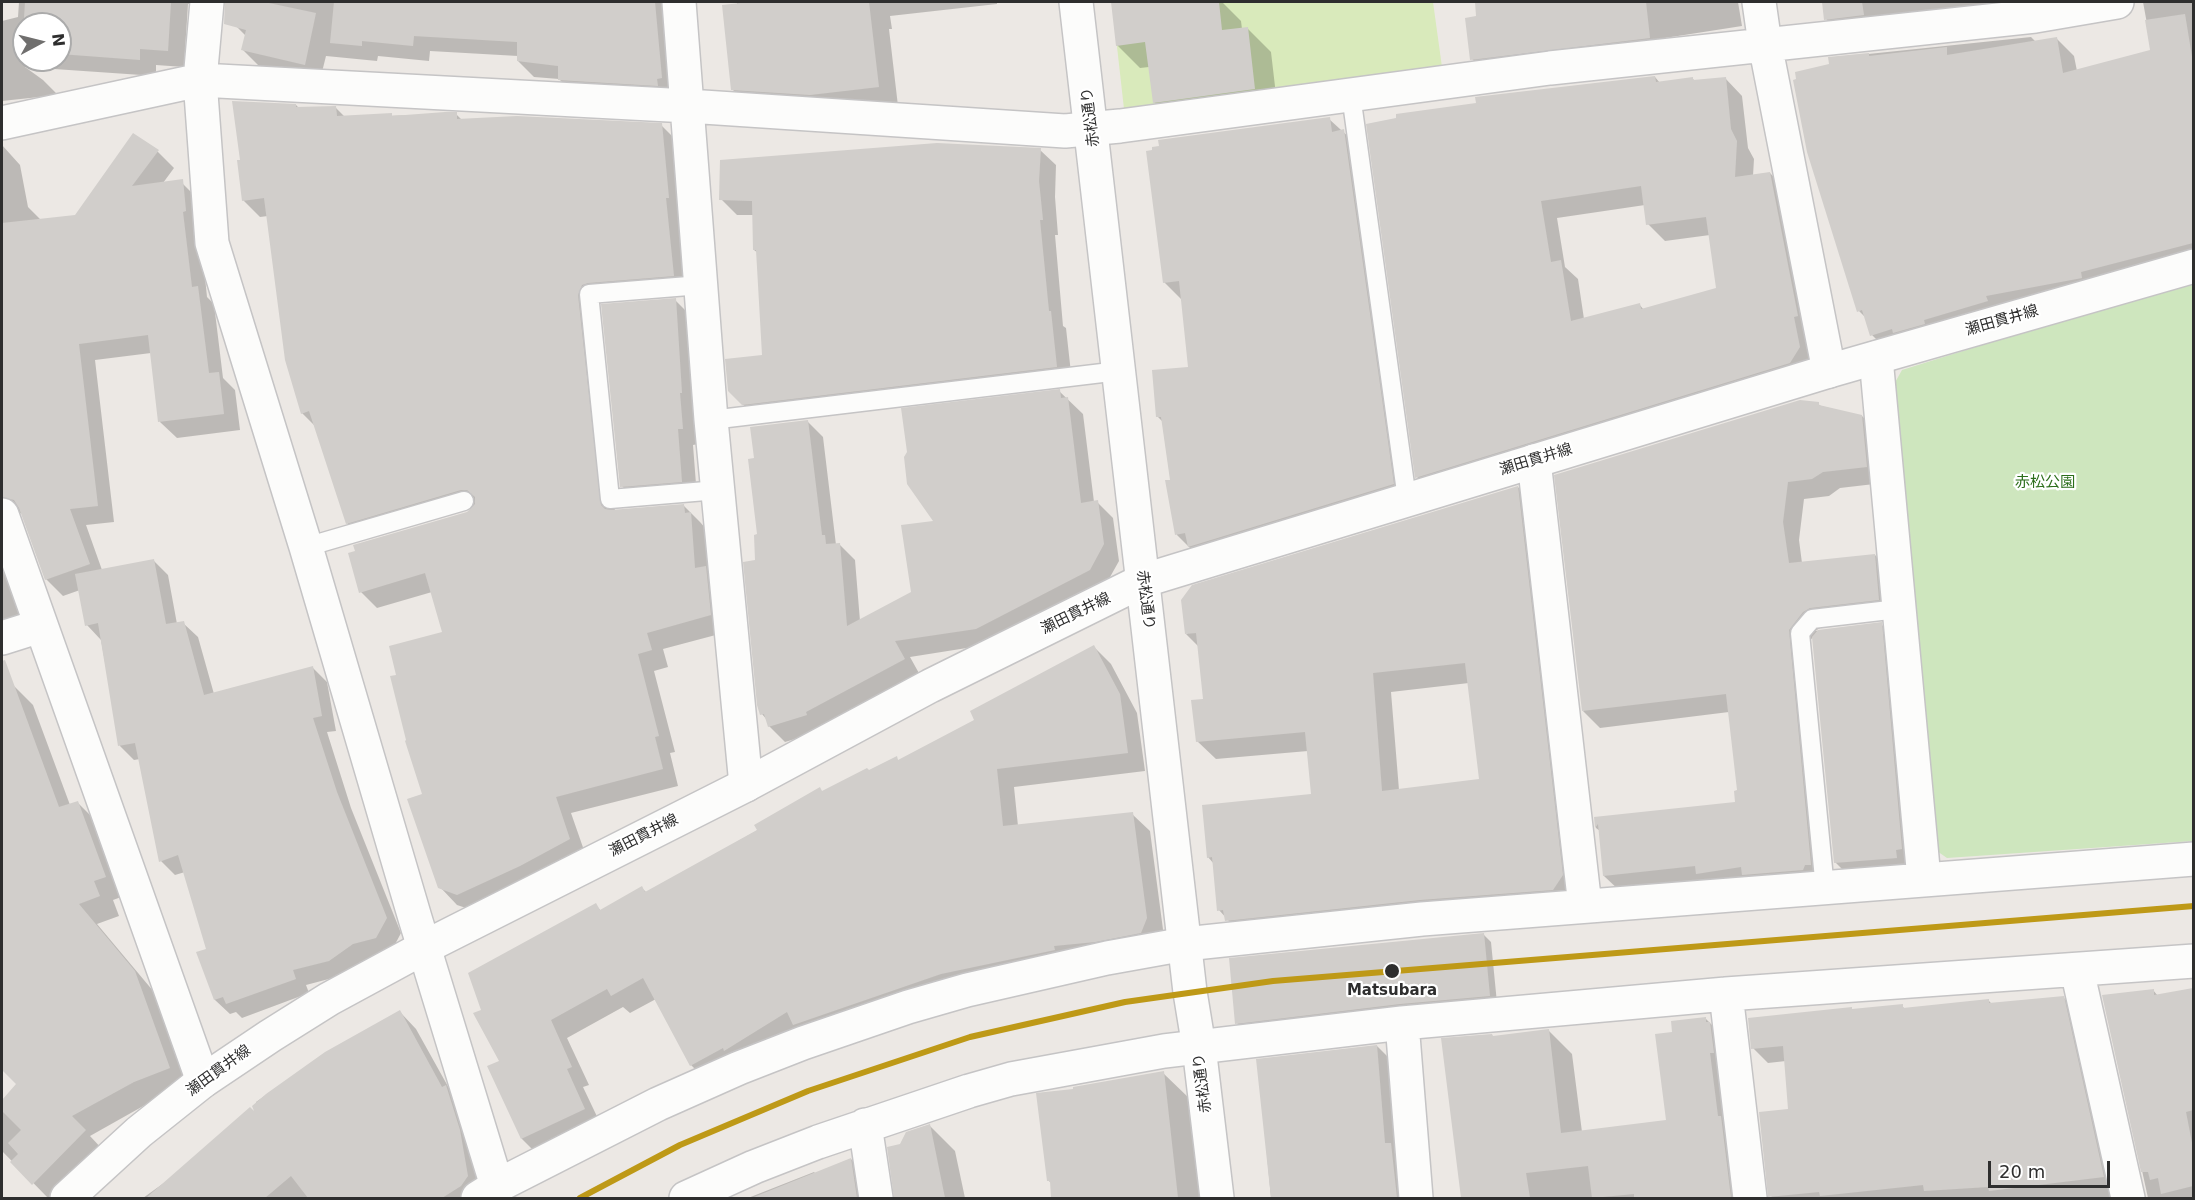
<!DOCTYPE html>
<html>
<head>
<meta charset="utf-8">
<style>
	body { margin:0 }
	#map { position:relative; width:2195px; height:1200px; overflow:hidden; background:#ece8e4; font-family:"DejaVu Sans",sans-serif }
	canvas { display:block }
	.frame { position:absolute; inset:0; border:3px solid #2e2e2e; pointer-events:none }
	.north { position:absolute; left:12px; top:12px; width:60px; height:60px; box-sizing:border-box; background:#fff; border:2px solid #ababab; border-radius:50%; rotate:83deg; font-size:16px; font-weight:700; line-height:24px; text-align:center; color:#2e2e2e }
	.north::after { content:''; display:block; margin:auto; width:21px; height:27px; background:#706f6e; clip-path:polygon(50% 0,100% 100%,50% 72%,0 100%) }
	.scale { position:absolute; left:1988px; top:1161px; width:122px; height:27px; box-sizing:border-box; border:3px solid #2e2e2e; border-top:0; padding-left:8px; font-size:18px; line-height:21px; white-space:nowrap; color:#2e2e2e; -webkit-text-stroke:4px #fff; paint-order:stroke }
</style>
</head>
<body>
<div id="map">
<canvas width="2195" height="1200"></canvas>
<div class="frame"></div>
<div class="north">N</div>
<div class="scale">20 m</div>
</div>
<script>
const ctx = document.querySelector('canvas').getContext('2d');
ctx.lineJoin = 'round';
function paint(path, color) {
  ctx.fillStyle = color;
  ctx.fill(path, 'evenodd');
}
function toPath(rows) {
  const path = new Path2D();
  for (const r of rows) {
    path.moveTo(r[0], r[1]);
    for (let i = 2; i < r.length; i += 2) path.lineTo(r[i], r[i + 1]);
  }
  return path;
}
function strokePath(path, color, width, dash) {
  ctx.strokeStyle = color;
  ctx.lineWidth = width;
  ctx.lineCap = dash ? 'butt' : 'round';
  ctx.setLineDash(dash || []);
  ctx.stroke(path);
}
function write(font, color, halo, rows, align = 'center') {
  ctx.font = font + ' "DejaVu Sans","Noto Sans JP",sans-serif';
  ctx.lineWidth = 4.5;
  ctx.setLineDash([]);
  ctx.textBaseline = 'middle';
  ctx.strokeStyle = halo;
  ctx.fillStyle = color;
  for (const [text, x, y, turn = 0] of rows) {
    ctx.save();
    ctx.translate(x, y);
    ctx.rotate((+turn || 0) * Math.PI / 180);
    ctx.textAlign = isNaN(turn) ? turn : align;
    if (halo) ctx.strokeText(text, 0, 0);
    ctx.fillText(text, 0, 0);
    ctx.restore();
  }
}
paint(toPath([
	[2193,279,2193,841,1947,858,1934,849,1888,395,1902,370]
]), '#cee6be');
paint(toPath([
	[1112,2,1433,2,1442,67,1124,109]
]), '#d9eabb');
paint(toPath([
	[19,2,195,2,195,4,188,4,184,67,156,65,156,76,25,67,43,80,58,95,2,101,2,21,18,17],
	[24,24,60,24,60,60,24,60],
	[243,2,264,3,264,2,669,2,677,93,575,95,559,79,534,77,518,61,518,56,430,51,429,61,378,56,377,61,326,56,320,80,259,66,243,50,246,36,237,27],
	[737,2,997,2,997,4,890,16,892,29,889,29,898,106,752,109,732,89],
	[1112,2,1180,2,1180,3,1222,2,1241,21,1242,29,1248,29,1271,52,1278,112,1177,125,1154,102,1149,67,1140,68,1117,45],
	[1476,2,1738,2,1742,26,1665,38,1668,56,1490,77,1472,59,1478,18],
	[1824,2,2042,2,1843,36,1826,19],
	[2143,2,2194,2,2194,263,1889,352,1872,335,1867,319,1859,311,1830,58,2031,37,2036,42,2056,38,2074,56,2077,71,2152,51],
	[1655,77,1660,83,1693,79,1695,81,1725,78,1742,96,1748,148,1754,159,1753,176,1770,173,1787,191,1816,364,1434,494,1417,477,1368,126],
	[1645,205,1648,224,1665,241,1710,235,1717,289,1644,310,1639,304,1584,319,1578,279,1565,267,1557,218],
	[296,105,299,108,336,108,345,117,456,114,462,120,661,125,678,142,690,292,599,302,594,313,615,511,684,506,700,522,707,530,727,632,663,649,668,667,654,671,675,752,670,753,678,786,571,813,586,856,475,911,457,905,440,887,423,795,398,676,444,633,432,592,377,608,361,592,473,508,364,540,347,523,316,427,302,413,268,216,260,217,243,200],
	[1329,119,1362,149,1411,502,1195,553,1177,535,1167,482,1172,481,1163,422,1158,417,1189,368,1183,301,1164,282],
	[133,135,158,152,174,168,163,183,180,181,197,198,207,297,214,304,223,378,235,390,240,430,177,438,160,422,151,353,95,360,114,522,86,525,102,570,154,561,168,575,177,624,183,623,198,637,214,694,313,668,327,682,336,731,327,732,351,808,401,933,391,952,368,959,344,975,306,985,309,993,242,1018,236,1012,230,1014,215,1000,208,949,185,872,175,875,161,861,140,759,134,760,120,746,101,640,87,625,80,590,63,596,46,579,23,513,12,514,2,525,2,145,20,165,28,207,41,220,76,216],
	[1040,150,1056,165,1055,197,1058,235,1055,235,1063,326,1066,328,1072,382,759,420,729,391,763,356,758,253,754,250,754,215,737,215,721,199],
	[675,300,691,316,698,444,693,445,697,497,637,502,622,486],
	[1059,391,1083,414,1094,502,1097,502,1113,518,1119,561,1105,586,992,644,910,657,920,675,822,731,785,742,769,726,767,720,762,714,756,459,807,421,823,437,836,545,839,544,855,560,860,621,913,593,936,522],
	[1818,404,1821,406,1862,416,1879,433,1883,483,1840,488,1829,496,1804,499,1799,540,1802,563,1875,555,1892,572,1896,616,1827,624,1815,631,1881,624,1897,640,1917,865,1851,878,1835,862,1813,637,1805,647,1828,881,1621,892,1604,876,1600,831,1596,828,1595,818,1737,803,1738,792,1729,712,1600,728,1583,711],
	[1518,487,1536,506,1580,894,1245,939,1219,910,1214,864,1208,857,1312,795,1308,751,1216,759,1197,741,1204,700,1198,646,1186,634],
	[1469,683,1480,780,1399,790,1391,692],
	[2,542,25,628,2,635],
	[1094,647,1111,664,1137,713,1145,771,1014,787,1018,826,1132,814,1150,831,1164,937,709,1083,691,1065,656,999,630,1013,623,1007,567,1038,589,1085,583,1087,602,1127,539,1156,522,1139,501,1061,483,1011,596,905,601,911,642,888,647,893,823,793,896,758,899,761,976,720],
	[13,685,33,705,70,805,77,802,97,822,124,896,113,900,119,916,97,924,154,992,188,1088,154,1100,90,1136,104,1151,57,1198,48,1198,2,1151,2,1102,18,1084,16,1072,2,1056,2,690],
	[1484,935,1491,942,1497,1003,1244,1031,1237,1023],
	[2194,989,2194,1198,2148,1198,2104,996,2153,990,2158,996],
	[2063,997,2078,1012,2120,1198,1773,1198,1770,1195,1790,1110,1786,1061,1768,1063,1753,1048,1854,1011,1902,1006,1906,1010,1989,1001,1992,1004],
	[400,1012,416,1029,450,1090,463,1103,477,1148,481,1198,143,1198,257,1116,256,1102,326,1053],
	[1705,1018,1734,1047,1752,1198,1462,1198,1443,1040,1494,1037,1548,1030,1572,1054,1582,1132,1667,1122,1674,1033],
	[1377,1046,1401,1070,1418,1198,1271,1198,1258,1060],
	[1163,1073,1189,1098,1200,1198,1053,1198,1051,1183,1048,1180,1074,1090],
	[930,1126,955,1151,965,1198,896,1198,901,1146],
	[851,1159,876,1185,878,1198,748,1198,814,1172,816,1174]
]), '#0003');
paint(toPath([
	[25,2,171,2,168,51,140,49,140,60,60,54,60,24,24,24,24,52,22,52],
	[225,2,264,2,316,13,305,65,241,50,246,30,224,24],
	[334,2,655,2,662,78,657,79,658,86,558,80,558,66,517,61,517,42,414,36,413,46,362,41,362,46,330,43],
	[750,2,869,2,879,87,810,95,731,90,722,5],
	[1111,2,1219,2,1222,30,1248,27,1255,89,1153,103,1145,42,1116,46],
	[1475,2,1646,2,1650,38,1470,60,1465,18,1476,16],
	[1822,2,1862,2,1864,15,1824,20],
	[2185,14,2193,63,2193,243,2081,272,2082,278,1986,296,1988,301,1924,320,1925,324,1893,333,1892,329,1870,336,1862,310,1857,312,1807,152,1793,80,1796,79,1795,72,1829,64,1828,57,1869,53,1869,56,1947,47,1947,55,2057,37,2063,73,2150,50,2145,20],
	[1655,76,1656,82,1693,77,1693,80,1726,77,1731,129,1737,141,1735,177,1770,172,1798,316,1794,317,1800,347,1790,363,1415,478,1366,124,1396,118,1396,114,1476,103,1475,97],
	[1641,186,1646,225,1706,217,1716,288,1641,309,1640,303,1571,321,1561,260,1551,262,1541,201],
	[232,101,296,104,296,107,336,106,337,116,392,113,392,116,445,112,457,112,457,119,517,116,662,123,669,198,666,198,674,276,588,283,582,285,578,295,601,505,605,509,611,510,684,504,685,513,691,512,695,568,706,566,711,615,647,633,652,650,638,654,659,736,655,737,663,769,556,797,570,839,520,866,457,895,438,888,407,799,422,794,405,741,406,740,390,676,396,675,389,646,442,632,425,573,359,593,348,553,355,551,353,545,467,512,475,504,475,497,467,490,461,490,346,524,309,411,301,414,285,360,264,198,242,201,237,160,240,160],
	[1330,117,1332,132,1344,129,1394,484,1188,547,1185,533,1175,535,1165,480,1170,480,1161,417,1156,417,1152,370,1188,367,1179,281,1163,283,1146,151,1152,150,1152,147,1159,146,1158,140],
	[133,133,159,150,132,186,183,179,186,211,183,212,192,287,198,286,209,373,219,372,224,414,158,422,148,335,79,344,98,506,70,509,90,564,45,580,19,508,14,500,2,497,2,223,75,215],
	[937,143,1041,148,1039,181,1043,220,1040,220,1049,311,1051,311,1057,367,742,405,728,391,725,359,762,355,756,250,753,250,752,201,719,200,720,160],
	[676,298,682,393,680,393,683,429,678,429,682,482,620,487,601,304],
	[1060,389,1061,398,1068,397,1081,503,1098,500,1104,544,1090,570,976,629,895,641,905,659,806,712,807,715,768,727,764,714,760,715,757,705,743,562,755,560,754,535,757,534,748,459,754,458,750,427,808,420,822,535,825,535,826,544,840,543,847,626,911,592,901,525,933,521,907,484,904,457,907,452,901,408],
	[1800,400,1819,402,1819,405,1862,415,1867,467,1823,472,1812,479,1788,482,1783,522,1789,563,1875,554,1879,600,1810,608,1803,612,1789,630,1811,865,1805,865,1803,870,1742,875,1741,867,1696,874,1695,866,1603,876,1598,824,1595,828,1594,817,1735,802,1734,791,1737,790,1726,694,1582,711,1554,475],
	[1518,486,1563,875,1553,890,1420,900,1225,921,1223,910,1217,911,1212,857,1207,858,1202,805,1311,794,1305,732,1196,742,1191,700,1203,699,1196,633,1185,634,1181,600,1192,585],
	[1465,663,1479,779,1382,791,1373,673],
	[154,559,166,624,184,621,204,695,313,666,322,716,313,718,337,792,387,918,376,938,353,944,329,961,293,970,296,979,226,1004,223,997,214,1000,196,952,206,949,178,855,159,862,135,743,118,746,98,623,85,626,75,574],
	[1882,622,1902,849,1896,850,1897,858,1834,863,1812,637,1818,630],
	[1094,645,1120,694,1128,753,997,769,1003,826,1133,812,1147,918,1141,933,1095,942,1054,946,1055,950,941,974,793,1025,787,1012,724,1051,723,1048,690,1066,643,978,611,996,607,989,551,1020,572,1067,567,1069,585,1109,521,1139,487,1066,499,1061,473,1013,481,1010,468,973,596,903,600,910,642,886,645,892,757,830,754,825,820,787,822,791,867,768,869,770,897,756,898,760,974,720,970,711],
	[5,660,59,807,78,801,106,877,94,881,100,896,79,904,135,971,170,1068,134,1082,72,1116,86,1130,32,1185,10,1162,18,1154,8,1143,21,1130,2,1111,2,1100,16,1084,2,1070,2,661],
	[1484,933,1490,996,1400,1004,1235,1024,1229,958],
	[2193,988,2193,1110,2186,1112,2193,1148,2193,1186,2161,1194,2158,1178,2150,1180,2148,1172,2141,1172,2102,995,2154,989,2154,995],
	[2064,996,2104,1177,1989,1191,1988,1187,1924,1191,1923,1185,1820,1196,1819,1192,1768,1197,1759,1112,1788,1109,1783,1046,1751,1049,1748,1018,1852,1007,1852,1009,1903,1004,1903,1008,1989,999,1989,1003],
	[400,1010,442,1087,446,1085,460,1130,468,1176,461,1186,442,1198,308,1198,291,1176,265,1198,146,1198,250,1107,254,1111,252,1106,266,1094,325,1052],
	[1706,1017,1706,1022,1710,1022,1714,1053,1710,1053,1718,1116,1721,1116,1731,1198,1634,1198,1634,1194,1592,1198,1588,1166,1526,1173,1530,1198,1461,1198,1441,1038,1492,1034,1493,1036,1549,1029,1561,1133,1666,1120,1655,1034,1672,1032,1671,1021],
	[1377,1045,1385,1143,1391,1143,1397,1198,1271,1198,1256,1059],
	[1164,1071,1178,1198,1051,1198,1050,1181,1047,1181,1036,1093,1073,1089,1073,1087],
	[930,1124,945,1198,894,1198,887,1147,900,1144,906,1132],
	[851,1158,857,1198,754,1198,754,1197]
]), '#d1cecb');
const service = toPath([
	[1351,95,1407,499],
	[701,285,589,294,610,499,718,490],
	[711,420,1119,371],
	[306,547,464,501],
	[1825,889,1800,633,1812,619,1898,609]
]);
const minor = toPath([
	[207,2,200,80,212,243,306,547,415,918,497,1186],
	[679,2,711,420,746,785],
	[1759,2,1765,44,1829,371],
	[2,123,200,80,688,106,1065,131,1120,126,1550,68,2035,16,2117,2],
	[1876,358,1924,879],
	[1534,461,1585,906],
	[2,515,203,1081],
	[2,638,40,626],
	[2077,970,2128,1198],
	[1726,994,1750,1198],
	[1402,1023,1416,1198],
	[865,1125,876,1198],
	[478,1198,497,1186,658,1104,739,1068,803,1043,908,1007,967,990,1107,958,1185,944,1422,919,2194,859],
	[686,1198,754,1167,818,1142,969,1091,1011,1079,1164,1051,1402,1023,1726,994,2194,961]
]);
const tertiary = toPath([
	[1076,2,1190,992,1199,1047,1217,1198]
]);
const secondary = toPath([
	[67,1198,139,1132,203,1081,270,1036,329,999,425,947,746,785,930,686,1142,581,1829,371,2194,266]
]);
strokePath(service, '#c5c4c5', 21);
strokePath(minor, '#c5c4c5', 36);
strokePath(tertiary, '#c5c4c5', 36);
strokePath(secondary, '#c5c4c5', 36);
strokePath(service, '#fcfcfb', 18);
strokePath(minor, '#fcfcfb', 33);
strokePath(tertiary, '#fcfcfb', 33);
strokePath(secondary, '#fcfcfb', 33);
strokePath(toPath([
	[580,1198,680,1145,808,1091,970,1037,1125,1002,1273,981,2194,906]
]), '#be9917', 6);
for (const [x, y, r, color] of [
	[1392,971,8,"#2e2e2e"]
]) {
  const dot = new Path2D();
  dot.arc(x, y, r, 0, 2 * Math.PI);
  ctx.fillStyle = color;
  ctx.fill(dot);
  strokePath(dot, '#fff', 2);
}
write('15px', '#2e2e2e', '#fff', [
	["赤松通り",1091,117,-97],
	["瀬田貫井線",2002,321,-16],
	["瀬田貫井線",1536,460,-17],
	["赤松通り",1145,600,83],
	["瀬田貫井線",1076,614,-26],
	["瀬田貫井線",644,836,-27],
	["瀬田貫井線",219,1071,-36],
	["赤松通り",1203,1083,-97]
]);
write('15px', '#2c6e1b', '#fff', [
	["赤松公園",2045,483]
]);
write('bold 15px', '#2e2e2e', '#fff', [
	["Matsubara",1392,991]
]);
</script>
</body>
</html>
